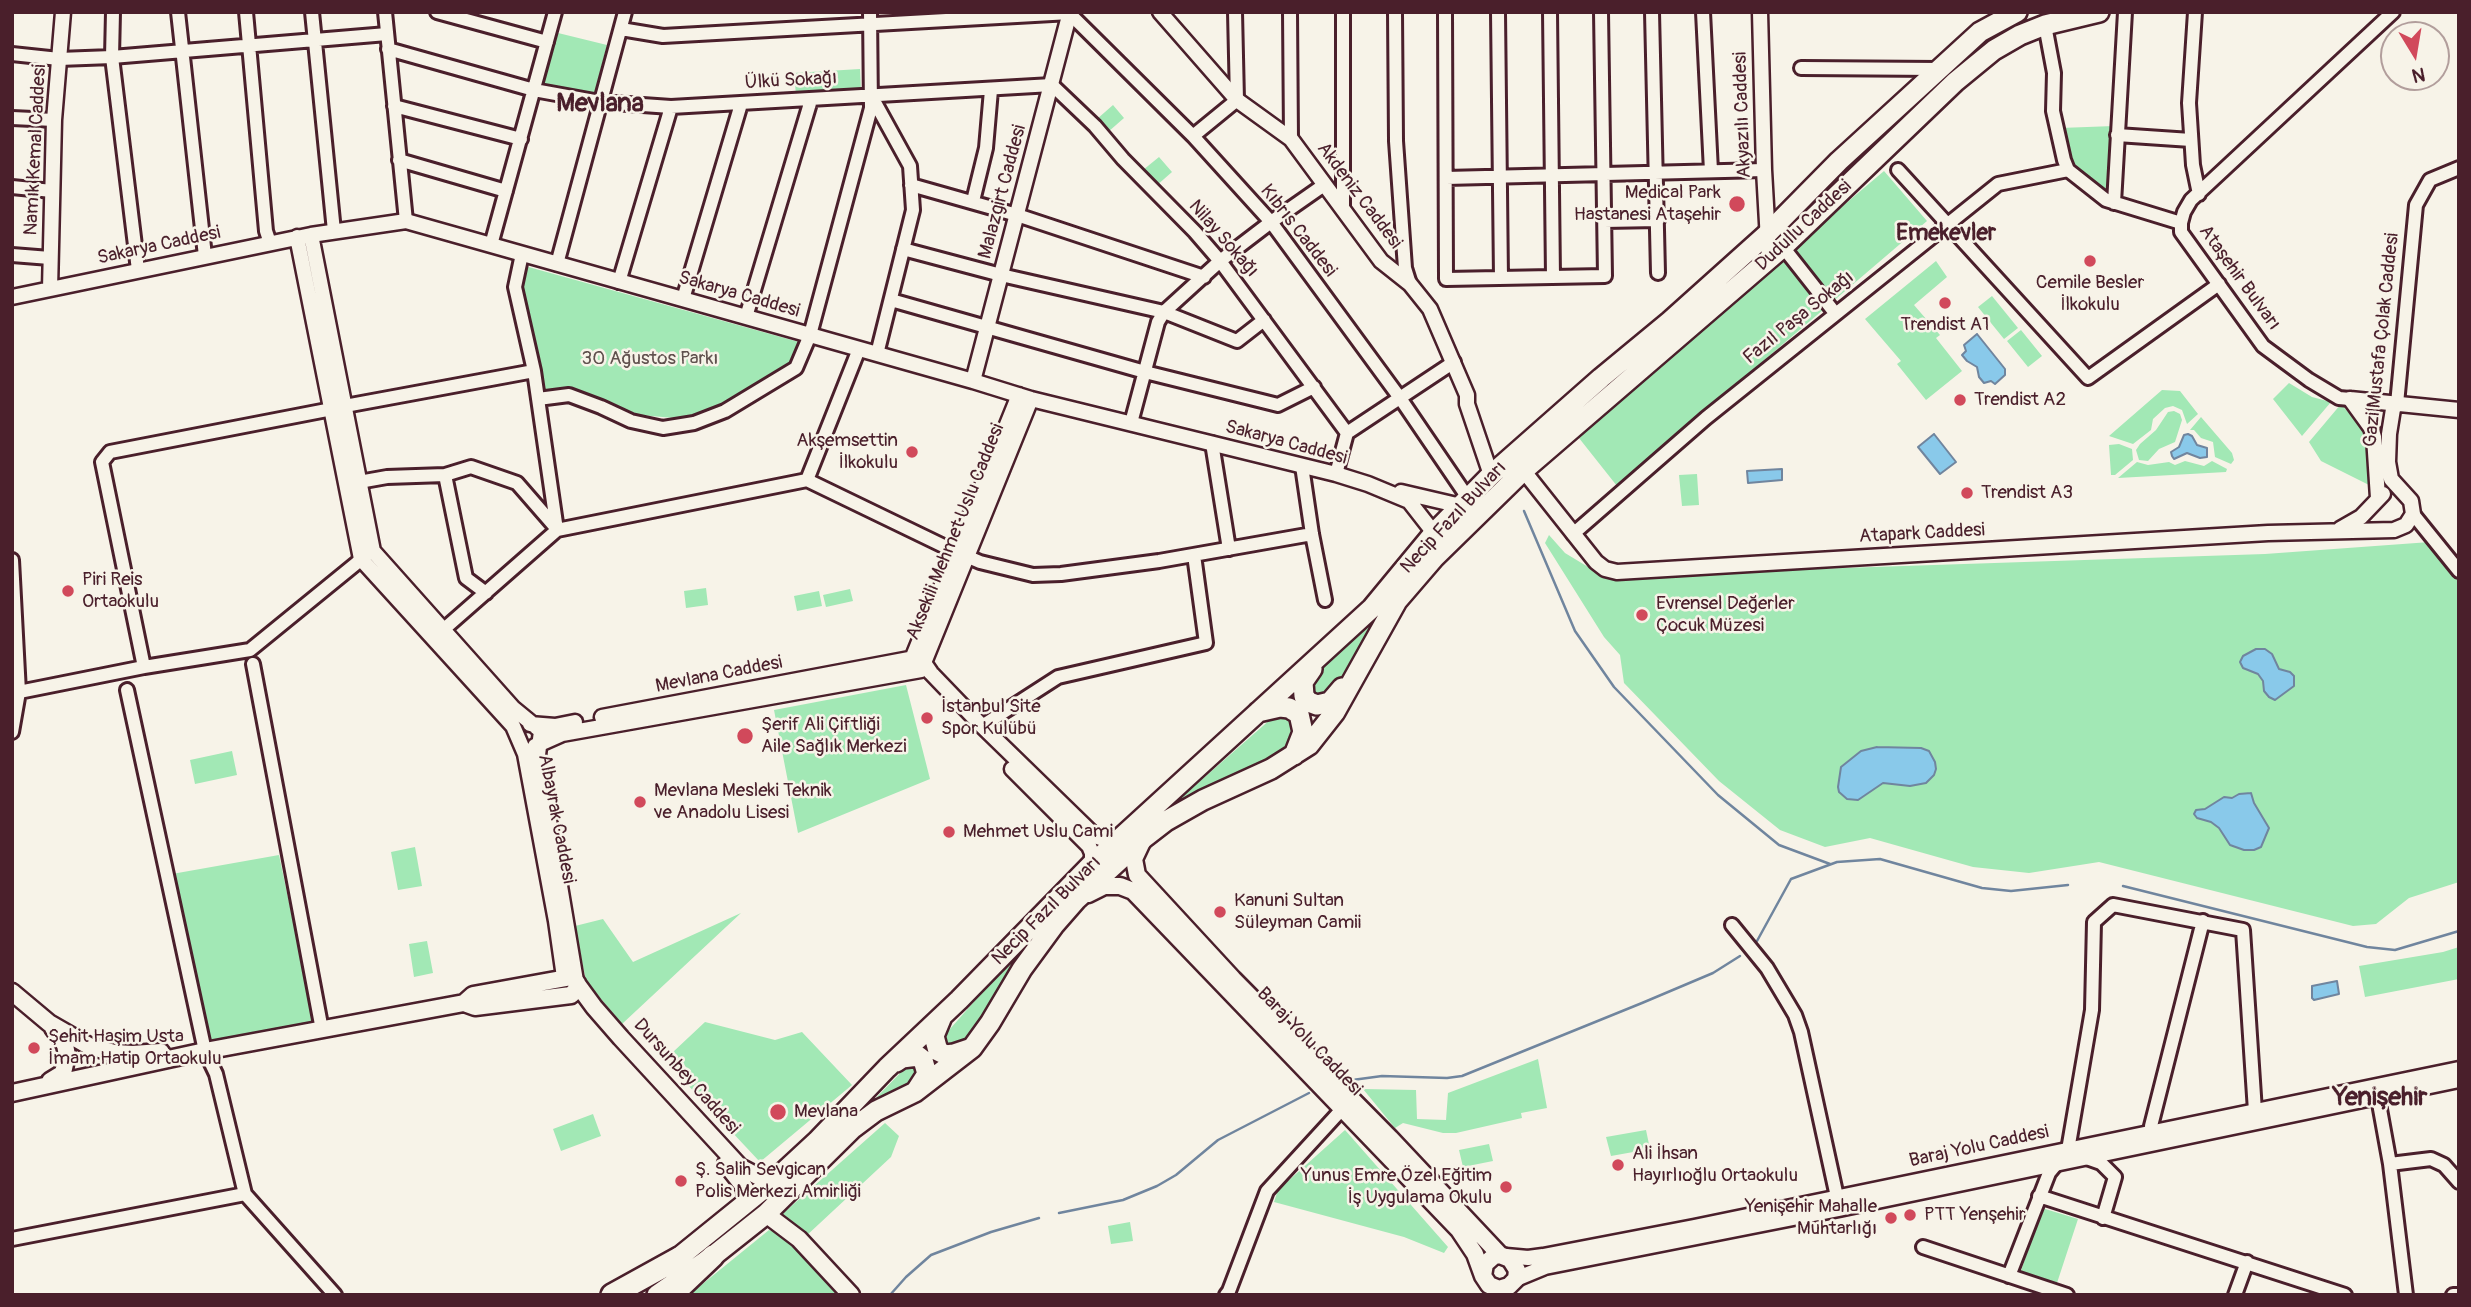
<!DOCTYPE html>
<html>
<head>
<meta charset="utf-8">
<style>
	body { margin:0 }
	#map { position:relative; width:2471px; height:1307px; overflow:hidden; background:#f7f3e8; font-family:Pangolin,sans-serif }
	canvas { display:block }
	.frame { position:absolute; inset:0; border:14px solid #4a1f2b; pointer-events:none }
	.north { position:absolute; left:2380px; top:21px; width:70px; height:70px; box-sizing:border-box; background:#f7f3e8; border:2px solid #b29e9c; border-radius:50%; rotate:169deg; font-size:19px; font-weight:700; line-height:28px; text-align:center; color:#4a1f2b }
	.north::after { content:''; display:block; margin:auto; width:24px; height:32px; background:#d1495b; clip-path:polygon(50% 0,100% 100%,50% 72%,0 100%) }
</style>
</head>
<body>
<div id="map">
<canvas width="2471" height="1307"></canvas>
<div class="frame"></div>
<div class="north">N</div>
</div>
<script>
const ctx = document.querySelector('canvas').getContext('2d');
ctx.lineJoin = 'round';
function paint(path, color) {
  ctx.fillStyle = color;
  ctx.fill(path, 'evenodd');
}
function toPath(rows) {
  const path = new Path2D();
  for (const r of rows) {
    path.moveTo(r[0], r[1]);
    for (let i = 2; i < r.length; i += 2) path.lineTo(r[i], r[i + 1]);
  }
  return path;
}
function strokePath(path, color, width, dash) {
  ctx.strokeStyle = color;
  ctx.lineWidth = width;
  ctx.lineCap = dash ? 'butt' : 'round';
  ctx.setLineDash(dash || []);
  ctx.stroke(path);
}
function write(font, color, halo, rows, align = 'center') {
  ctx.font = font + ' Pangolin,sans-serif';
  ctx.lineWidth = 5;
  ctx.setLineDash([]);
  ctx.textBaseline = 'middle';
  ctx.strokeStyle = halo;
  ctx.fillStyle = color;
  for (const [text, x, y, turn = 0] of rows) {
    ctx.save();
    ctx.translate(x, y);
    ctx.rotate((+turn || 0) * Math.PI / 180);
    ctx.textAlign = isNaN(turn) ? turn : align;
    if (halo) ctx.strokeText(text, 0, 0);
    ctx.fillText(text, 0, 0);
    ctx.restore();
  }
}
paint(toPath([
	[554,32,607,45,594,96,541,83],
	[860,69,861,91,796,95,794,73],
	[1113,105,1124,118,1108,132,1097,119],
	[2114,126,2112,197,2077,175,2068,159,2060,128],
	[1159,157,1172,172,1156,186,1143,170],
	[1884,171,1927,221,1617,486,1575,433],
	[1936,261,1947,277,1914,305,1940,335,1936,338,1962,371,1926,400,1897,364,1901,361,1865,319],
	[525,266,799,342,792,364,737,397,685,419,640,415,571,390,539,392,520,289],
	[1992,296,2018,328,2004,339,1978,307],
	[2021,330,2042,356,2028,367,2007,341],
	[2289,383,2312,397,2331,402,2302,436,2273,399],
	[2162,390,2180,391,2198,414,2187,424,2182,410,2173,406,2165,408,2153,419,2151,430,2133,444,2109,436],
	[2341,404,2362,428,2373,469,2369,485,2321,461,2309,442],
	[2174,411,2180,414,2182,420,2175,442,2159,449,2148,461,2139,460,2136,450,2140,444,2156,430,2168,412],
	[2201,417,2232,453,2234,460,2231,464,2215,457,2213,442,2201,438,2194,430,2190,430],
	[2119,444,2132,449,2133,460,2115,475,2111,475,2109,445],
	[2185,461,2204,466,2212,461,2227,469,2226,472,2118,478,2137,462,2148,465,2169,462,2175,465],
	[1697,474,1699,505,1682,506,1679,475],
	[1549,535,1565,553,1603,576,2265,554,2430,542,2459,577,2459,882,2409,898,2376,924,2353,926,2099,862,2029,873,1973,867,1870,838,1825,847,1780,830,1719,781,1624,683,1620,655,1604,637,1545,543],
	[706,588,708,605,686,608,684,591],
	[850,589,853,601,826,607,823,595],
	[819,591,822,606,797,611,794,596],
	[1390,601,1334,690,1319,698,1313,693,1313,678],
	[906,685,930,779,798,833,774,710],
	[1281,715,1290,718,1296,727,1287,751,1158,818,1272,718],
	[232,751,237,775,195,784,190,760],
	[415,847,422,886,398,890,391,852],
	[279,855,314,1021,208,1041,172,874],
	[741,913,622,1024,586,981,575,926,603,919,633,962],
	[1043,923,966,1043,955,1047,947,1044,943,1037],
	[427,941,433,973,414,977,409,944],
	[2459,947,2459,979,2365,997,2359,966,2443,952],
	[705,1022,775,1040,802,1032,852,1085,760,1162,670,1066,685,1080,692,1074,673,1052],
	[1538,1059,1547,1108,1521,1113,1522,1118,1456,1133,1443,1133,1403,1123,1395,1128,1363,1089,1416,1090,1417,1119,1446,1120,1448,1093],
	[910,1063,920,1070,918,1079,871,1103],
	[593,1114,601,1136,561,1151,553,1129],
	[885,1123,899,1136,891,1157,805,1237,779,1217],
	[1345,1130,1448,1247,1444,1253,1404,1237,1274,1202,1278,1190],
	[1646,1130,1650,1149,1611,1156,1606,1137],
	[1489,1144,1493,1161,1463,1167,1459,1150],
	[2042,1208,2078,1219,2056,1286,2020,1274],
	[1130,1222,1133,1241,1111,1244,1108,1226],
	[769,1230,785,1236,846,1295,689,1295]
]), '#a2e8b5');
const water = toPath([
	[1977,334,2005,369,2005,375,1995,384,1991,381,1984,383,1979,377,1977,367,1967,361,1962,355,1966,351,1964,345,1977,334],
	[1934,434,1956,462,1940,474,1918,447,1934,434],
	[2188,434,2192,436,2197,445,2207,448,2207,457,2200,458,2187,453,2174,459,2172,456,2171,452,2179,447,2184,435,2188,434],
	[1782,469,1782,480,1748,483,1747,471,1782,469],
	[2256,649,2265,649,2272,654,2279,669,2290,672,2294,676,2294,686,2275,700,2269,697,2264,691,2263,681,2258,674,2243,668,2240,662,2243,656,2256,649],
	[1877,747,1921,748,1929,751,1935,762,1936,769,1934,775,1926,783,1910,786,1883,783,1858,800,1847,799,1839,792,1838,787,1841,767,1861,751,1877,747],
	[2251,793,2254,803,2269,828,2261,847,2254,850,2244,850,2230,845,2219,828,2211,822,2197,818,2194,814,2196,810,2205,809,2224,797,2232,798,2239,794,2251,793],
	[2337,981,2339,994,2314,1000,2312,998,2312,986,2337,981]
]);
paint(water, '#89c9ea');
strokePath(water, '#70859e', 2);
strokePath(toPath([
	[1524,511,1575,631,1614,687,1718,795,1779,845,1830,864],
	[2123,886,2367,947,2395,950,2459,931],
	[1757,941,1791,879,1837,862,1880,859,1982,888,2011,891,2068,885],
	[1345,1081,1382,1076,1447,1078,1462,1076,1642,1003,1713,973,1740,956],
	[1059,1213,1123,1200,1157,1186,1176,1175,1218,1140,1309,1093],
	[890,1295,906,1277,931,1255,991,1232,1039,1218]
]), '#70859e', 2.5);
const minor = toPath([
	[113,12,112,57,138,270],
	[178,12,205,256],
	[246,12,266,231,270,243],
	[312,12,334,231],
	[385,12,406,221],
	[437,12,547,42],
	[1068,12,1193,136,1271,222,1400,398,1468,498],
	[1290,12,1291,139],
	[1343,12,1343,209],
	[1395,12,1396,141,1405,268,1410,284],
	[1445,12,1446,279,1605,276,1601,12],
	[1498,12,1501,278],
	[1550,12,1553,277],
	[1652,12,1658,273],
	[1703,12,1711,171],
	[2195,12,2189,103,2193,165,2199,194],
	[2045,25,2054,73,2053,111,2064,160,2068,170,2106,200,2181,223],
	[621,29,663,36,1070,13],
	[388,49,534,90,600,102,671,107,1052,85,1095,126,1123,159,1195,232,1220,261,1347,433],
	[12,54,59,59,112,57,387,34],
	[1801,68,1939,69],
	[872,97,910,166,913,210,877,354],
	[394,106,521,139],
	[12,118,54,120],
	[2117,135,2191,140],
	[1193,136,1237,100,1235,12],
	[399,160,506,191],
	[1898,170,2088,378,2219,284],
	[1446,178,1764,170],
	[911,185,1017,215,1204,277],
	[12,187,52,191],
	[973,201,986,148,991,90],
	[2114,203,2125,12],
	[1604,221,1658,220],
	[491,245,555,12],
	[1783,247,1835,313],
	[903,249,1001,275,1164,312,1237,341,1264,320],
	[522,254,515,287,534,371,557,530],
	[12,255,50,258],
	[557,264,625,12],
	[619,282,671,107],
	[683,299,741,104],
	[891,300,1145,372,1278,405,1314,387],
	[746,317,811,100],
	[538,399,569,395,601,407,631,421,663,428,694,423,725,411,796,368,810,335,871,108,870,12],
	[2350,399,2339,398,2309,380,2263,346,2181,232,2181,223,2184,212,2191,200,2393,12],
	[2397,404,2416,205,2430,180,2459,168],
	[345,406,534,371],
	[1131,423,1158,322,1164,312,1220,261,1271,222,1324,185],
	[1212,443,1229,549],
	[1302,466,1312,534,1325,600],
	[1336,474,1347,433,1454,362],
	[445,475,471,467,517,483,557,529],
	[807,480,859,349],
	[359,482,387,477,445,475,466,578,486,593],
	[2413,514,2459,571],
	[1573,534,1706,418,1998,184,2068,170],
	[966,556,980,562,1033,575,1061,574,1159,561,1312,534],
	[12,560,19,692,12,732],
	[443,630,557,530,807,480,956,552],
	[253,664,322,1030],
	[144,667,102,462,110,452,332,409],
	[127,690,205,1051,216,1074,245,1194,335,1295],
	[19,692,144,667,250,650,369,553],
	[982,726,1058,677,1206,643,1194,555],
	[1732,925,1767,968,1795,1015,1801,1032,1839,1206],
	[2376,1087,2390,1164,2406,1295],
	[2153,1132,2151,1126,2203,921],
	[2084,1157,2101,1163,2115,1177,2103,1218],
	[2390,1164,2431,1159,2444,1165,2459,1182],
	[2039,1196,2345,1295],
	[12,1239,245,1194],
	[1923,1247,2067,1295],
	[2009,1276,2049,1173,2068,1150,2092,1010,2094,922,2113,905,2243,930,2255,1111],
	[1226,1295,1229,1291,1267,1191,1344,1107],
	[2235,1295,2247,1262],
	[2453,1295,2459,1295]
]);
const tertiary = toPath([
	[1160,12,1237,100,1291,139,1381,261,1410,284,1430,309,1467,395,1467,404,1491,475],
	[1760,12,1764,170,1769,258],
	[311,235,373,551,513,708,541,731,538,755,576,981],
	[297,237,361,559,513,726,525,754,556,921,564,977],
	[50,289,54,120,63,12],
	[12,297,311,235,406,221,973,381,1031,399,1336,474,1368,484,1409,501,1434,533],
	[973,381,1070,12],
	[2350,399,2459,410],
	[2350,399,2371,428,2374,437,2378,498],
	[1519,465,1596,562,1605,569,1617,572,2268,533,2394,530,2406,525,2413,514,2411,501,2391,479,2388,462,2389,434,2393,409,2397,404],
	[1401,492,1461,506],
	[2340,529,2361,517,2383,494],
	[910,664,1019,395],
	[602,717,920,657,931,673,982,726,1095,836,1111,842,1120,839],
	[530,724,555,726,575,722],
	[535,746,562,734,921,670,1031,399],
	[1012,769,1089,846,1092,853,1092,864],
	[1506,1256,1528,1258,1543,1256,1694,1227,2459,1069],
	[1516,1279,1545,1267,1839,1209,2459,1080]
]);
const secondary = toPath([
	[1142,842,1134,859,1137,875,1233,979,1390,1138,1500,1255],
	[1088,894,1104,886,1120,886,1133,891,1459,1230,1475,1254,1483,1276,1489,1285,1499,1289,1509,1286,1516,1279,1517,1270,1510,1259,1500,1255,1494,1256,1485,1264,1483,1276],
	[12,992,49,1023,89,1046,114,1053,133,1054,161,1052],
	[464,1003,473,995,572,977,594,1007,621,1038,740,1167,759,1177,777,1178],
	[50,1081,63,1073,67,1055,65,1045,53,1028],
	[12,1093,205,1051,464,1003,475,1007,571,995,577,989,577,983],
	[726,1164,745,1188,746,1201],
	[766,1214,799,1239,851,1295]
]);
const primary = toPath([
	[1312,669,1303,682,1304,696,1309,702,1317,705,1330,702,1342,688],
	[1258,712,1280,707,1289,708,1299,714,1303,732,1294,755],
	[941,1019,934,1036,938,1051,946,1055,954,1054,969,1049],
	[896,1062,902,1058,918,1056,923,1060,927,1074,916,1091],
	[667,1267,777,1178,817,1141,887,1068,959,1000,1092,864,1372,608,1434,533,1491,475,1601,378,1670,321,1767,234,1839,161,1980,32,2017,12],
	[657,1295,713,1256,766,1214,852,1129,876,1111,915,1092,972,1048,990,1023,1022,969,1055,924,1076,900,1144,838,1166,821,1203,800,1271,769,1309,745,1335,712,1397,601,1434,558,1523,471,1783,247,1955,82,1994,50,2020,35,2045,25,2099,12]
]);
const motorway = toPath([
	[612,1295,679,1258],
	[672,1295,713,1256]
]);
strokePath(minor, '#4a1f2b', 18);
strokePath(tertiary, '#4a1f2b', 19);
strokePath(secondary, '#4a1f2b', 21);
strokePath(primary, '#4a1f2b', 24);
strokePath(motorway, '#4a1f2b', 26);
strokePath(minor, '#f7f3e8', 12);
strokePath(tertiary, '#f7f3e8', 14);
strokePath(secondary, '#f7f3e8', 16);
strokePath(primary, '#f7f3e8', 19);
strokePath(motorway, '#f7f3e8', 21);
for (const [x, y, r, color] of [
	[1737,204,9,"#d1495b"],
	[2090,261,7,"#d1495b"],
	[1945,303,7,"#d1495b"],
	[1960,400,7,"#d1495b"],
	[912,452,7,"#d1495b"],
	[1967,493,7,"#d1495b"],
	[68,591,7,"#d1495b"],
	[1642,615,7,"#d1495b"],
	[927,718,7,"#d1495b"],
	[745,736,9,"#d1495b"],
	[640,802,7,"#d1495b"],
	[949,832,7,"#d1495b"],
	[1220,912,7,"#d1495b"],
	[34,1048,7,"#d1495b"],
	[778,1112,9,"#d1495b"],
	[1618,1165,7,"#d1495b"],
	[681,1181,7,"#d1495b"],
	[1506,1187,7,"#d1495b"],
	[1910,1215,7,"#d1495b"],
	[1891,1218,7,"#d1495b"]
]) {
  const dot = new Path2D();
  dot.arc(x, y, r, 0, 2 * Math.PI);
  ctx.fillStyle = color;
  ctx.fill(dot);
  strokePath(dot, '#f7f3e8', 2.5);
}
write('19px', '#4a1f2b', '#f7f3e8', [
	["Ülkü Sokağı",791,81,-3],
	["Akyazılı Caddesi",1743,115,-92],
	["Namık Kemal Caddesi",36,150,-87],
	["Malazgirt Caddesi",1003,192,-75],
	["Akdeniz Caddesi",1359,196,53],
	["Dudullu Caddesi",1804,226,-43],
	["Kıbrıs Caddesi",1298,231,52],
	["Nilay Sokağı",1223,239,49],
	["Sakarya Caddesi",159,246,-12],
	["Ataşehir Bulvarı",2239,278,54],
	["Sakarya Caddesi",739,295,16],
	["Fazıl Paşa Sokağı",1799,318,-39],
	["Gazi Mustafa Çolak Caddesi",2382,340,-84],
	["Sakarya Caddesi",1286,443,15],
	["Necip Fazıl Bulvarı",1454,518,-47],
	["Aksekili Mehmet Uslu Caddesi",956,532,-68],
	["Atapark Caddesi",1922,534,-3],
	["Mevlana Caddesi",719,675,-11],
	["Albayrak Caddesi",556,819,79],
	["Necip Fazıl Bulvarı",1047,911,-45],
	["Baraj Yolu Caddesi",1309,1042,46],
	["Dursunbey Caddesi",686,1077,48],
	["Baraj Yolu Caddesi",1979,1147,-12]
]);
write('19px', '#4a1f2b', '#f7f3e8', [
	["Medical Park",1721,193,"right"],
	["Hastanesi Ataşehir",1721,215,"right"],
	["Cemile Besler",2090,283,"center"],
	["İlkokulu",2090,305,"center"],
	["Trendist A1",1945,325,"center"],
	["Trendist A2",1974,400],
	["Akşemsettin",898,441,"right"],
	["İlkokulu",898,463,"right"],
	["Trendist A3",1981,493],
	["Piri Reis",82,580],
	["Ortaokulu",82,602],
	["Evrensel Değerler",1656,604],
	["Çocuk Müzesi",1656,626],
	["İstanbul Site",941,707],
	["Spor Kulübü",941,729],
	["Şerif Ali Çiftliği",761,725],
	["Aile Sağlık Merkezi",761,747],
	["Mevlana Mesleki Teknik",654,791],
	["ve Anadolu Lisesi",654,813],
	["Mehmet Uslu Cami",963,832],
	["Kanuni Sultan",1234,901],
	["Süleyman Camii",1234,923],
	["Şehit Haşim Usta",48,1037],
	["İmam Hatip Ortaokulu",48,1059],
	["Mevlana",794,1112],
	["Ali İhsan",1632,1154],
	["Hayırlıoğlu Ortaokulu",1632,1176],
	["Ş. Salih Sevgican",695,1170],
	["Polis Merkezi Amirliği",695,1192],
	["Yunus Emre Özel Eğitim",1492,1176,"right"],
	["İş Uygulama Okulu",1492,1198,"right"],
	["Yenişehir Mahalle",1877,1207,"right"],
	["Muhtarlığı",1877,1229,"right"],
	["PTT Yenşehir",1924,1215]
], 'left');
write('19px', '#60514e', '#f7f3e8', [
	["30 Ağustos Parkı",650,359]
]);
write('bold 23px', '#4a1f2b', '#f7f3e8', [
	["Emekevler",1946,234]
]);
write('bold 26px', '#4a1f2b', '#f7f3e8', [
	["Mevlana",600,104],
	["Yenişehir",2380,1098]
]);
</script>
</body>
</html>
